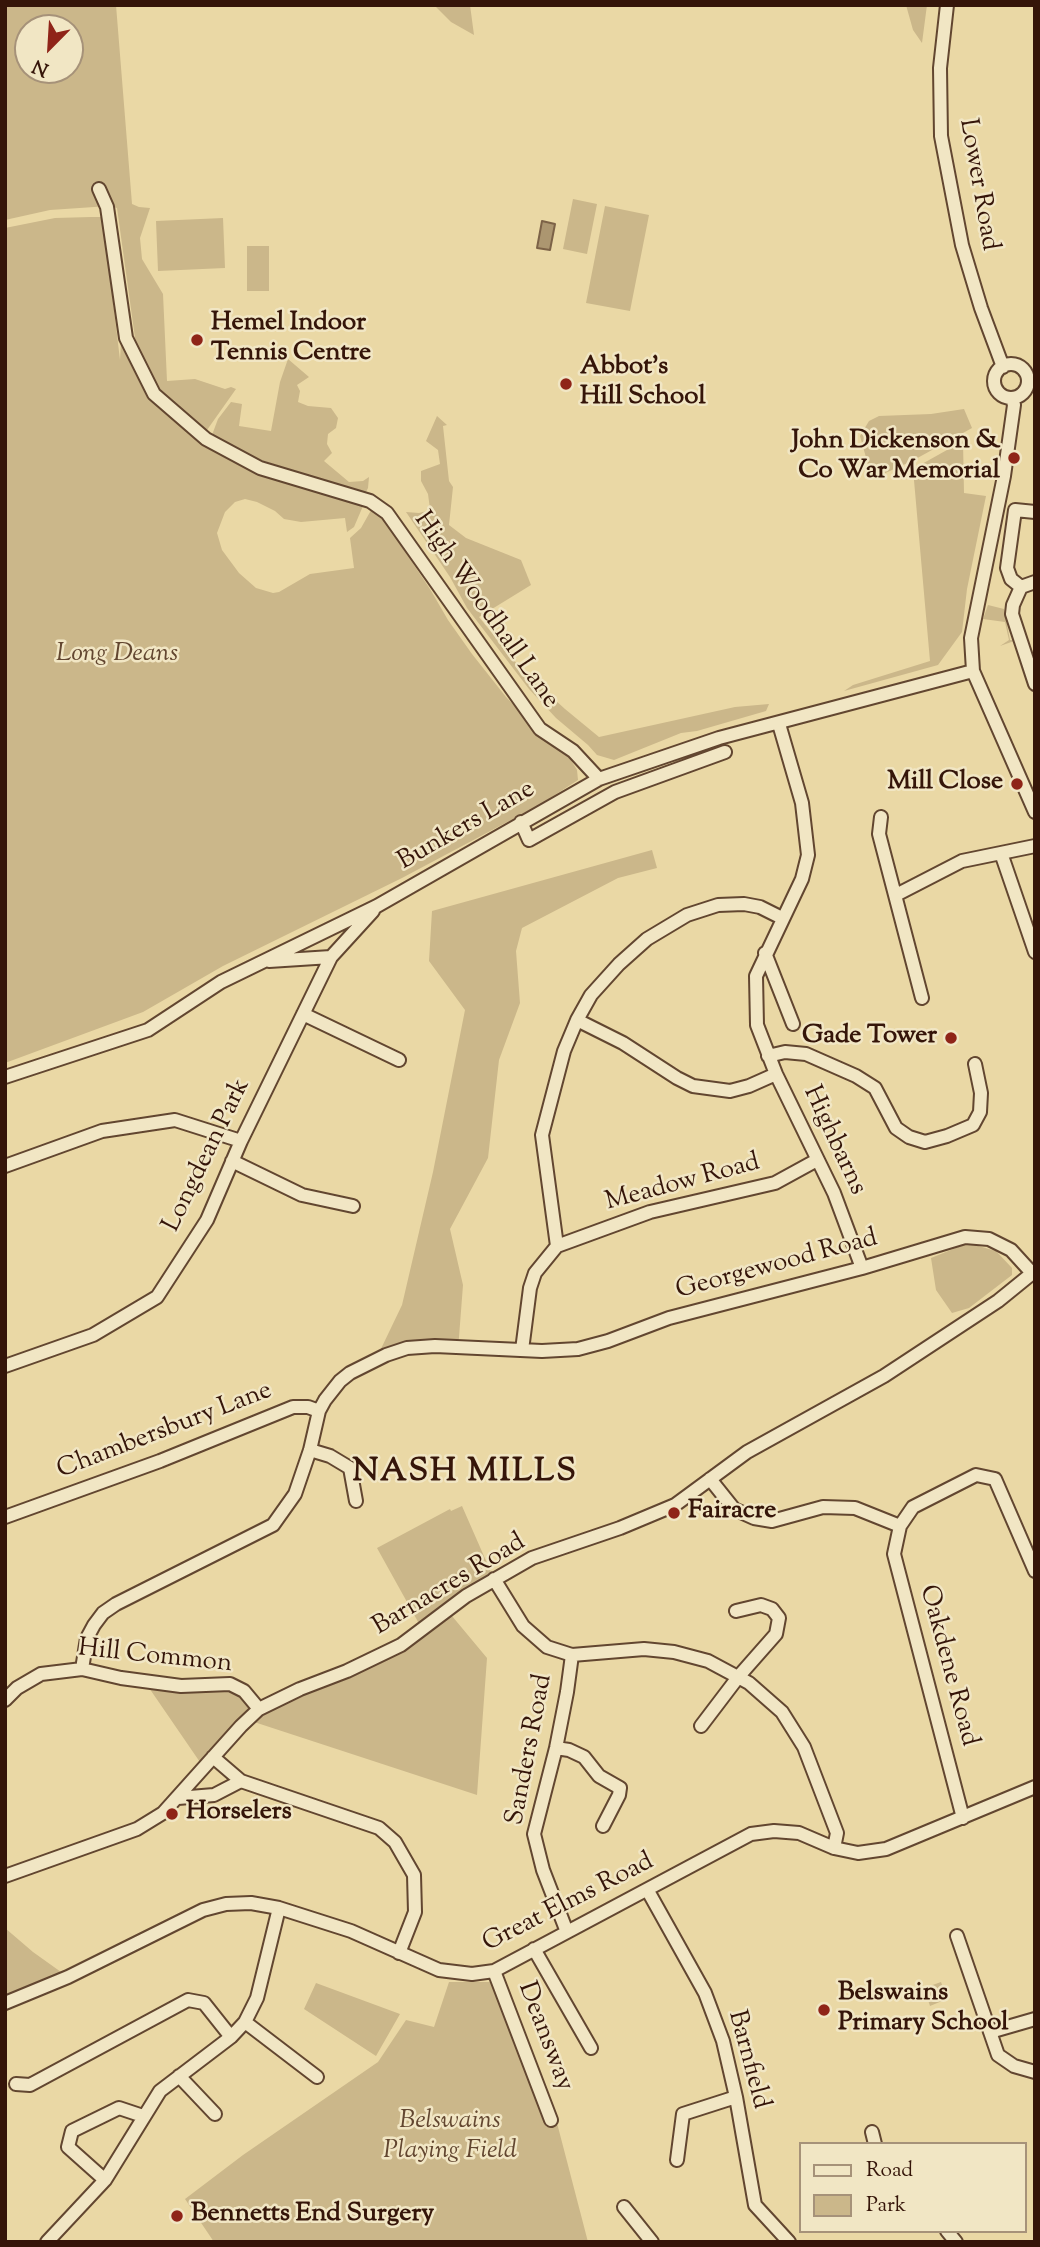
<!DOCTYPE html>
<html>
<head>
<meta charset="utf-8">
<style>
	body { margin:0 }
	#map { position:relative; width:1040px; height:2247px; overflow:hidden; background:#ead8a5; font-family:"Sorts Mill Goudy",serif }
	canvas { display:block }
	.frame { position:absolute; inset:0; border:7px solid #351509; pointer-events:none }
	.legend { position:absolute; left:799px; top:2142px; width:228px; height:91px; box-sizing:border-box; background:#f1e6c4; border:2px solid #a69279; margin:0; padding:9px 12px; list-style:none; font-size:21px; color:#351509 }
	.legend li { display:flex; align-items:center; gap:14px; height:35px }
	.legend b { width:35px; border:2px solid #a69279 }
	.north { position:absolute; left:14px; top:14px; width:70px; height:70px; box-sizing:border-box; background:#f1e6c4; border:2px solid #a69279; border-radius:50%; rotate:204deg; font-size:19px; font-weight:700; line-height:28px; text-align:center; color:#351509 }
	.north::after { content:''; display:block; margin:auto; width:24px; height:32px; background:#8f2418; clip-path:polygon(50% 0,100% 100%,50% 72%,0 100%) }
</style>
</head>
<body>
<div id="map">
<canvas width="1040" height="2247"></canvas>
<div class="frame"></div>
<ul class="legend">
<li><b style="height:9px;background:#f1e6c4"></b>Road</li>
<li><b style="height:19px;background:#cbb78a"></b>Park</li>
</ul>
<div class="north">N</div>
</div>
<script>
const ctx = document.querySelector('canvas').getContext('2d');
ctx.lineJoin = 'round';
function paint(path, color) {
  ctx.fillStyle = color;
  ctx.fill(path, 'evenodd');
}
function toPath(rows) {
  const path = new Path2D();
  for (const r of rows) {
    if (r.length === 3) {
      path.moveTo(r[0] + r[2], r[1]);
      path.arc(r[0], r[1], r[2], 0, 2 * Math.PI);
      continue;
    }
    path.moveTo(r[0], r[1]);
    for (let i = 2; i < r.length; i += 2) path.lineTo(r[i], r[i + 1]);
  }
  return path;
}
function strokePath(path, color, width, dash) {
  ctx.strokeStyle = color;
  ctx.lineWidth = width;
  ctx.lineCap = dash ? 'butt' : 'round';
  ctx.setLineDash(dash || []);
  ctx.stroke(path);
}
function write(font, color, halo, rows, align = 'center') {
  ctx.font = font + ' "Sorts Mill Goudy",serif';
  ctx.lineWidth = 5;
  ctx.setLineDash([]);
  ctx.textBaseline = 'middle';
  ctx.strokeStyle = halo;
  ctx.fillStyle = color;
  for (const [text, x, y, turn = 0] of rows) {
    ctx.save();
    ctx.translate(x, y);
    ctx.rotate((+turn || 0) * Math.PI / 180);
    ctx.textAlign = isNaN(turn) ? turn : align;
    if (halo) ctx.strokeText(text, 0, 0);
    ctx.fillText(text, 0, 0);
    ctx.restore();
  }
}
paint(toPath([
	[5,5,116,5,132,204,139,207,150,208,140,238,142,259,163,294,167,381,195,379,225,389,231,387,236,389,207,430,204,430,159,393,136,345,117,208,109,206,50,210,5,220],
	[28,28,70,28,70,70,28,70],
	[434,5,470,5,474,35,451,22],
	[906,5,927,5,922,43,913,30],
	[573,199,597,204,587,254,563,249],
	[605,206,649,215,630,311,586,303],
	[91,217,103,217,120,360,121,342,151,394,268,476,363,506,354,527,347,532,345,518,301,522,284,519,275,511,257,502,245,499,235,502,225,512,217,533,222,550,239,573,256,588,273,593,279,592,310,574,354,568,350,538,361,528,374,505,430,589,448,620,472,654,506,697,531,723,569,757,577,770,578,780,541,804,402,878,223,966,143,1012,5,1063,5,228,55,218],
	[223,218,225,268,158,271,156,221],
	[247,246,269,246,269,291,247,291],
	[288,359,309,377,297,385,300,391,298,402,308,406,331,408,338,418,336,428,328,434,327,444,332,453,324,461,349,482,363,481,369,477,368,488,365,494,261,460,217,441,212,435,218,419,231,402,242,404,239,426,271,431,280,382],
	[964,409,972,428,912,461,872,479,860,436,869,421,879,416,931,414],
	[437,416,447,425,443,426,449,481,453,487,449,525,466,538,521,560,531,585,479,617,521,669,565,709,599,737,735,707,769,704,766,711,697,731,681,733,614,760,597,755,588,745,556,718,529,689,467,608,450,577,406,512,419,513,427,511,430,509,428,494,421,481,421,471,440,464,438,450,426,441],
	[963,441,964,493,986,496,967,589,962,632,938,665,844,691,853,685,930,661,913,469],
	[988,605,1004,609,1010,640,1017,640,1000,646,1009,640,1005,622,983,619],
	[652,850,657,868,618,878,522,928,516,951,520,1003,499,1060,488,1158,450,1229,463,1285,458,1350,378,1355,402,1305,433,1172,465,1010,429,961,432,911],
	[968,1243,996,1251,1012,1268,1012,1275,969,1308,952,1313,936,1290,931,1258],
	[462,1506,494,1579,447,1610,487,1658,477,1795,248,1720,204,1768,145,1682,230,1684,260,1709,422,1629,377,1548,450,1509,451,1511],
	[5,1928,33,1952,68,1977,5,2003],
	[449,1982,494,1982,557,2123,588,2242,214,2242,185,2199,243,2155,378,2062,406,2020,434,2027],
	[941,1982,947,1999,930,2006,924,1988],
	[316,1983,400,2014,376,2056,304,2009]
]), '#cbb78a');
const water = toPath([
	[542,221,555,224,550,250,537,248,542,221]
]);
paint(water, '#ac9670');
strokePath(water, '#7c6247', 2);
const minor = toPath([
	[947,5,940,68,941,136,962,245,981,308,1003,367],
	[99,189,107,207,126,338,154,394,206,439,260,468,370,501,387,513,540,729,573,751,599,779],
	[1011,381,17],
	[1012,398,1014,405,1004,476,971,638,973,671,1035,812],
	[1035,582,1021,587,1013,605,1012,614,1035,684],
	[1021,587,1011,579,1007,568,1015,510,1035,512],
	[779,724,802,803,808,855,802,879,756,976,757,1025,776,1074,834,1193,862,1268],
	[881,817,879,834,922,998],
	[521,822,529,840,615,792,725,752],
	[1001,853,1035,952],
	[896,895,962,861,1035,846],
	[765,953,793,1024],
	[269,961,331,957],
	[303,1014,399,1060],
	[577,1020,623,1043,677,1078,693,1086,730,1091,749,1086,776,1074],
	[768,1056,785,1052,806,1054,856,1076,875,1088,896,1128,909,1137,925,1142,947,1136,973,1125,980,1112,981,1093,975,1064],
	[5,1077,148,1030,221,982,377,906,599,779,719,738,973,671],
	[232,1161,302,1195,353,1206],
	[5,1166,102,1131,175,1120,241,1141],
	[557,1246,650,1212,775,1183,817,1160],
	[522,1350,530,1288,535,1273,557,1246,542,1135,564,1051,577,1020,591,995,619,964,647,939,687,915,718,905,744,904,760,907,782,918],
	[5,1366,93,1335,157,1297,207,1220,241,1141,331,957,373,911],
	[310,1450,330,1456,350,1468,356,1501],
	[710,1479,734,1509,754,1518,772,1521,823,1507,855,1508,900,1526],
	[5,1517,160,1461,293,1407,308,1407,319,1411],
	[494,1579,523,1626,547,1647,572,1655,644,1649,674,1652,708,1661,749,1683,782,1712,804,1747,837,1833,834,1848],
	[82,1669,87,1638,94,1625,103,1613,116,1604,273,1525,295,1494,310,1450,319,1411,325,1400,340,1381,350,1373,386,1355,407,1348,435,1346,542,1351,578,1349,608,1341,669,1318,862,1268,965,1237,989,1239,1011,1250,1032,1273],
	[5,1700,17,1688,41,1674,82,1669,121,1678,181,1686,230,1684,244,1691,259,1709],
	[701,1726,739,1676,776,1634,779,1618,772,1609,761,1605,736,1611],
	[556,1748,569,1750,584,1757,599,1776,620,1788,619,1795,603,1826],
	[213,1757,241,1781,379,1828,395,1842,414,1875,415,1912,399,1953],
	[178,1798,214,1795,241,1781],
	[963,1818,894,1554,900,1526,913,1507,976,1475,995,1479,1035,1571],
	[5,1876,137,1829,163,1813,241,1726,259,1709,300,1689,347,1671,401,1645,466,1596,532,1558,620,1528,675,1505,747,1452,884,1376,998,1301,1035,1271],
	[648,1891,705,1993,723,2041,736,2097,755,2205,789,2242],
	[567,1932,543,1870,534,1834,556,1748,567,1692,572,1655],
	[957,1936,998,2055,1014,2066,1035,2072],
	[534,1949,591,2048],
	[494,1971,551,2120],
	[5,2003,68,1977,203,1910,226,1904,251,1903,279,1908,351,1931,439,1970,472,1974,494,1971,751,1834,774,1831,799,1833,834,1848,858,1853,886,1849,1035,1787],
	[245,2022,317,2077],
	[990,2032,1035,2019],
	[179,2076,215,2114],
	[16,2084,30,2085,188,2000,204,2003,231,2037],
	[872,2132,875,2144],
	[677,2160,683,2114,736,2097],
	[105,2180,68,2147,72,2131,119,2108,143,2116],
	[624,2207,652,2242],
	[947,2231,956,2242],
	[47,2242,105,2180,160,2091,231,2037,245,2022,257,1998,279,1908]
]);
strokePath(minor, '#624630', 16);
strokePath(minor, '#f1e6c4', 12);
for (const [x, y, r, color] of [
	[197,340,7,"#8f2418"],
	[566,384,7,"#8f2418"],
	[1014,458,7,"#8f2418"],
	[1017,784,7,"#8f2418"],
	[951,1038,7,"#8f2418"],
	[674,1513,7,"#8f2418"],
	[172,1814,7,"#8f2418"],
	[824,2010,7,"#8f2418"],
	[177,2216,7,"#8f2418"]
]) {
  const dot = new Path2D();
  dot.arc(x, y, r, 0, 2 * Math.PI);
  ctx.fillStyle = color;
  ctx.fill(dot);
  strokePath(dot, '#f1e6c4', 2.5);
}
write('26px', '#351509', '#f1e6c4', [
	["Lower Road",977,185,80],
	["High Woodhall Lane",485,611,55],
	["Bunkers Lane",467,827,-30],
	["Highbarns",833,1141,65],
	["Longdean Park",208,1156,-64],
	["Meadow Road",683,1184,-15],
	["Georgewood Road",777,1266,-15],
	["Chambersbury Lane",165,1432,-21],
	["Barnacres Road",450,1586,-31],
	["Hill Common",155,1658,6],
	["Oakdene Road",947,1666,75],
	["Sanders Road",531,1750,-79],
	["Great Elms Road",569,1904,-27],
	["Deansway",544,2037,69],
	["Barnfield",747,2060,75]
]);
write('bold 26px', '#351509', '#f1e6c4', [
	["Hemel Indoor",211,325],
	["Tennis Centre",211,355],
	["Abbot's",580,369],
	["Hill School",580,399],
	["John Dickenson &",1000,443,"right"],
	["Co War Memorial",1000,473,"right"],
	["Mill Close",1003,784,"right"],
	["Gade Tower",937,1038,"right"],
	["Fairacre",688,1513],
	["Horselers",186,1814],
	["Belswains",838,1995],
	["Primary School",838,2025],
	["Bennetts End Surgery",191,2216]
], 'left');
write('italic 26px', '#624630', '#f1e6c4', [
	["Long Deans",117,656],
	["Belswains",450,2123],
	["Playing Field",450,2153]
]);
ctx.letterSpacing = '2px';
write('bold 33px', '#351509', '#f1e6c4', [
	["NASH MILLS",465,1474]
]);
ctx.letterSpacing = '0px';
</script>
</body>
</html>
